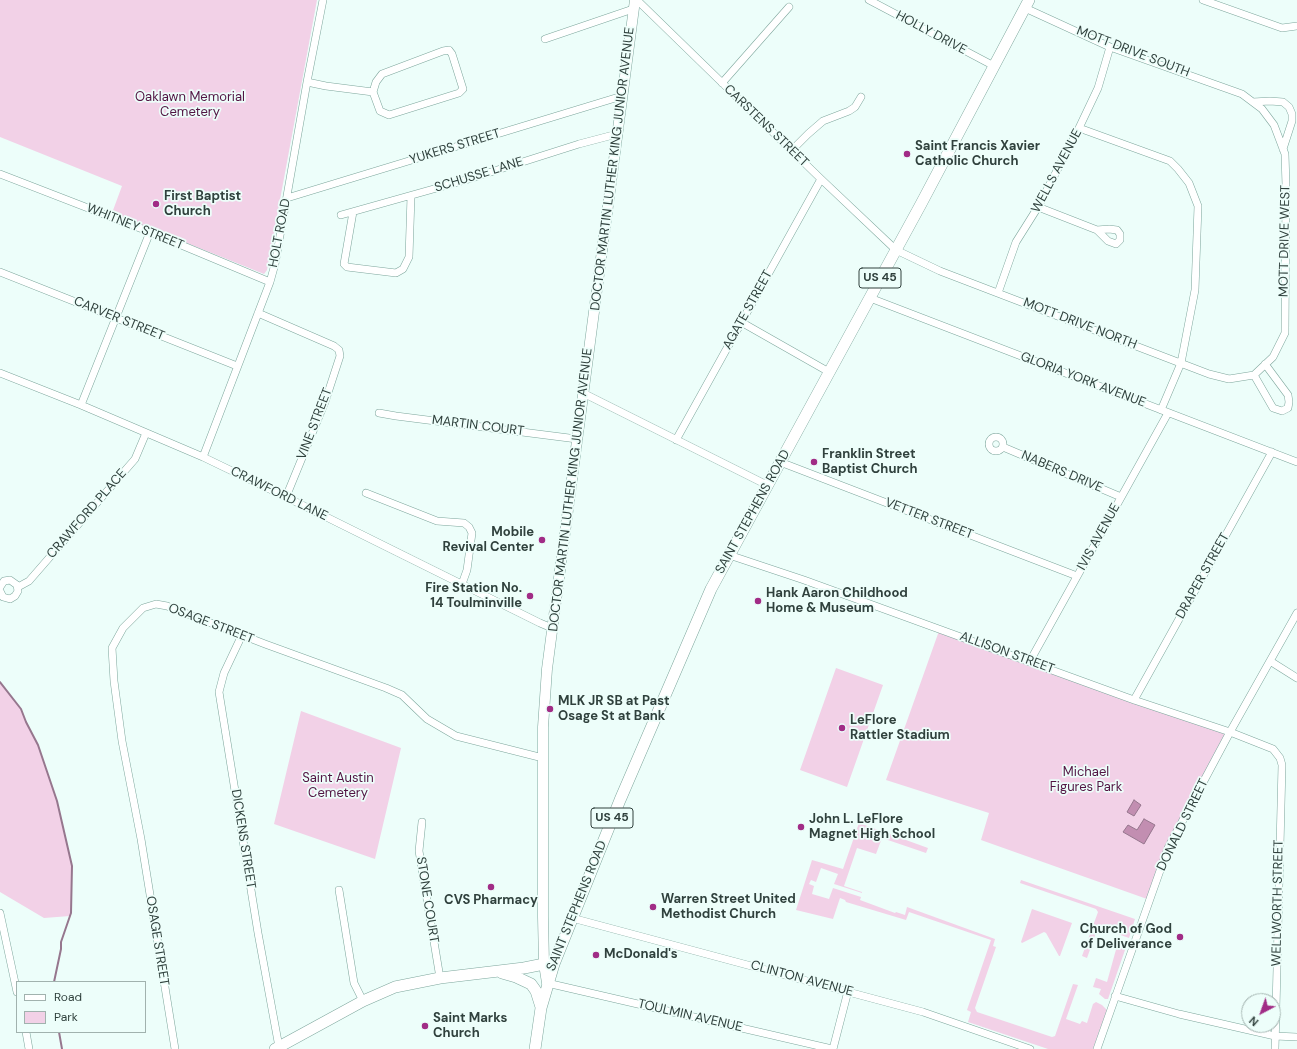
<!DOCTYPE html>
<html>
<head>
<meta charset="utf-8">
<style>
	body { margin:0 }
	#map { position:relative; width:1297px; height:1049px; overflow:hidden; background:#edfefa; font-family:"DM Sans",sans-serif }
	canvas { display:block }
	.legend { position:absolute; left:16px; top:981px; width:130px; height:52px; box-sizing:border-box; background:#edfefa; border:1px solid #a1b2ae; margin:0; padding:5px 7px; list-style:none; font-size:12px; color:#30413d }
	.legend li { display:flex; align-items:center; gap:8px; height:20px }
	.legend b { width:20px; border:1px solid #a1b2ae }
	.north { position:absolute; left:1241px; top:993px; width:40px; height:40px; box-sizing:border-box; background:#edfefa; border:1px solid #a1b2ae; border-radius:50%; rotate:221deg; font-size:11px; font-weight:700; line-height:16px; text-align:center; color:#30413d }
	.north::after { content:''; display:block; margin:auto; width:14px; height:18px; background:#a12c86; clip-path:polygon(50% 0,100% 100%,50% 72%,0 100%) }
</style>
</head>
<body>
<div id="map">
<canvas width="1297" height="1049"></canvas>
<ul class="legend">
<li><b style="height:5px;background:#fff"></b>Road</li>
<li><b style="height:11px;background:#f2d1e7"></b>Park</li>
</ul>
<div class="north">N</div>
</div>
<script>
const ctx = document.querySelector('canvas').getContext('2d');
ctx.lineJoin = 'round';
function paint(path, color) {
  ctx.fillStyle = color;
  ctx.fill(path, 'evenodd');
}
function toPath(rows) {
  const path = new Path2D();
  for (const r of rows) {
    if (r.length === 3) {
      path.moveTo(r[0] + r[2], r[1]);
      path.arc(r[0], r[1], r[2], 0, 2 * Math.PI);
      continue;
    }
    path.moveTo(r[0], r[1]);
    for (let i = 2; i < r.length; i += 2) path.lineTo(r[i], r[i + 1]);
  }
  return path;
}
function strokePath(path, color, width, dash) {
  ctx.strokeStyle = color;
  ctx.lineWidth = width;
  ctx.lineCap = dash ? 'butt' : 'round';
  ctx.setLineDash(dash || []);
  ctx.stroke(path);
}
function write(font, color, halo, rows, align = 'center') {
  ctx.font = font + ' "DM Sans",sans-serif';
  ctx.lineWidth = 3.5;
  ctx.setLineDash([]);
  ctx.textBaseline = 'middle';
  ctx.strokeStyle = halo;
  ctx.fillStyle = color;
  for (const [text, x, y, turn = 0] of rows) {
    ctx.save();
    ctx.translate(x, y);
    ctx.rotate((+turn || 0) * Math.PI / 180);
    ctx.textAlign = isNaN(turn) ? turn : align;
    if (halo) ctx.strokeText(text, 0, 0);
    ctx.fillText(text, 0, 0);
    ctx.restore();
  }
}
paint(toPath([
	[0,0,317,0,267,270,264,274,112,213,122,186,0,137],
	[939,631,1227,733,1147,899,981,840,989,813,886,780],
	[836,668,883,685,847,787,800,770],
	[0,682,21,709,26,722,38,745,57,801,72,866,72,895,71,913,70,916,44,918,0,892],
	[301,711,401,748,375,859,274,824],
	[859,823,928,848,926,853,882,838,876,854,857,848,844,886,862,892,862,893,834,884,838,874,821,868,816,882,811,880,809,884,814,886,812,894,829,899,833,888,861,897,860,900,895,913,896,912,905,915,907,907,995,939,993,946,996,947,975,1008,977,1012,1052,1037,1055,1036,1073,984,1078,985,1066,1019,1080,1024,1082,1021,1087,1023,1093,1004,1096,1002,1102,1005,1107,1010,1093,1049,1048,1049,968,1022,971,1012,967,1010,991,940,909,912,906,920,846,902,845,900,840,898,833,919,796,910,812,860,843,869],
	[1021,880,1135,919,1129,938,1098,927,1087,958,1082,956,1098,912,1096,909,1020,883],
	[1032,909,1072,923,1060,956,1059,956,1046,933,1044,932,1022,943,1021,942],
	[1121,944,1126,947,1125,950,1108,999,1105,999,1099,994,1101,989,1093,987,1096,978,1107,982,1117,946]
]), '#f2d1e7');
const water = toPath([
	[1134,800,1141,805,1134,816,1127,812,1134,800],
	[1144,819,1155,825,1144,844,1123,832,1128,825,1137,830,1144,819]
]);
paint(water, '#c28eb1');
strokePath(water, '#96778e', 1);
strokePath(toPath([
	[0,682,21,709,26,722,38,745,57,801,72,866,71,913,61,942,61,949,54,982],
	[59,1032,62,1049]
]), '#96778e', 2);
const street = toPath([
	[637,0,821,179,896,250,940,271,1209,374,1229,379,1254,375,1273,357,1285,333,1286,186,1285,154,1274,125,1262,109,1242,94,1110,47,1025,8],
	[869,0,994,66],
	[1203,0,1282,28,1297,26],
	[545,39,633,9],
	[307,82,326,86,373,92,376,82,382,74,443,51,449,50,452,54,463,89,459,93,389,115,380,111,373,92],
	[722,83,789,7],
	[1253,102,1270,101,1283,102,1289,107,1292,114,1292,121,1283,149],
	[1079,128,1170,161,1178,169,1189,183,1198,206,1195,290,1181,363,1161,410],
	[791,151,808,134,823,121,849,111,855,107,861,97],
	[0,174,150,232,270,282],
	[287,198,622,96],
	[1038,207,1097,230],
	[353,212,344,264,347,267,396,273,403,269,409,257,411,196],
	[341,215,469,179,579,144,617,134],
	[1109,229,1117,230,1120,234,1120,240,1116,244,1108,241,1097,230,1109,229],
	[0,272,237,366],
	[998,293,1016,242,1038,207,1079,128,1098,88,1110,47],
	[870,298,1297,462],
	[258,313,334,346,339,350,340,356,325,402,286,497],
	[741,322,829,372],
	[0,373,81,405,203,457,286,497,540,623,552,628],
	[1254,375,1273,408,1282,411,1288,408,1289,402,1288,395,1265,364],
	[583,393,767,485],
	[81,405,150,232],
	[379,413,396,416,577,439],
	[996,444,7],
	[676,440,821,179],
	[1003,447,1121,497],
	[203,457,270,282,275,264,307,82,323,0],
	[780,462,1077,576],
	[366,493,437,521,464,523,469,527,472,533,467,570,462,584],
	[729,555,804,580,1134,700,1230,732,1273,749,1280,758,1282,765,1275,1049],
	[0,587,4,581,10,580,17,585,18,591,15,596,10,599,3,597,0,591],
	[18,587,29,581,135,459,146,433],
	[242,635,224,673,219,692,258,933,279,1047],
	[1030,661,1168,413],
	[1270,661,1297,678],
	[1134,700,1272,452],
	[422,822,419,851,440,978],
	[339,890,354,983,363,1001],
	[0,913,17,992],
	[572,918,923,1012,1030,1049],
	[547,983,832,1049],
	[1115,996,1179,1014,1275,1036,1297,1037],
	[26,1032,29,1049],
	[175,1049,141,839,122,741,114,681,112,648,123,628,143,608,156,604,167,606,265,644,386,688,402,695,427,719,456,736,543,758],
	[833,1049,848,991],
	[1097,1049,1168,848,1230,732,1297,613]
]);
const secondary = toPath([
	[547,983,544,964,543,917,543,727,547,669,635,0]
]);
const primary = toPath([
	[502,973,516,977,531,984,536,991,541,1007],
	[275,1049,363,1001,395,987,440,978,524,968,544,964,554,964],
	[535,1049,541,1008,554,964,620,800,711,589,921,204,1029,0]
]);
strokePath(street, '#7da69c', 8);
strokePath(secondary, '#7da69c', 11);
strokePath(primary, '#7da69c', 12);
strokePath(street, '#fff', 7);
strokePath(secondary, '#fff', 10);
strokePath(primary, '#fff', 11);
for (const [x, y, r, color] of [
	[907,154,4,"#a12c86"],
	[156,204,4,"#a12c86"],
	[814,462,4,"#a12c86"],
	[542,540,4,"#a12c86"],
	[530,596,4,"#a12c86"],
	[758,601,4,"#a12c86"],
	[550,709,4,"#a12c86"],
	[842,728,4,"#a12c86"],
	[801,827,4,"#a12c86"],
	[491,887,4,"#a12c86"],
	[653,907,4,"#a12c86"],
	[1180,937,4,"#a12c86"],
	[596,955,4,"#a12c86"],
	[425,1026,4,"#a12c86"]
]) {
  const dot = new Path2D();
  dot.arc(x, y, r, 0, 2 * Math.PI);
  ctx.fillStyle = color;
  ctx.fill(dot);
  strokePath(dot, '#edfefa', 1.5);
}
for (const [x, y, w] of [
	[880,278,42],
	[612,818,42]
]) {
  const box = new Path2D();
  box.roundRect(x - w / 2, y - 10, w, 20, 3);
  ctx.fillStyle = '#edfefa';
  ctx.fill(box);
  strokePath(box, '#30413d', 1);
}
write('bold 12px', '#30413d', null, [
	["US 45",880,278],
	["US 45",612,818]
]);
write('13px', '#30413d', '#edfefa', [
	["HOLLY DRIVE",931,33,28],
	["MOTT DRIVE SOUTH",1133,52,21],
	["CARSTENS STREET",766,126,44],
	["YUKERS STREET",455,147,-17],
	["DOCTOR MARTIN LUTHER KING JUNIOR AVENUE",613,169,-83],
	["WELLS AVENUE",1057,171,-62],
	["SCHUSSE LANE",479,175,-17],
	["WHITNEY STREET",135,227,22],
	["HOLT ROAD",280,233,-79],
	["MOTT DRIVE WEST",1285,241,-89],
	["AGATE STREET",748,310,-61],
	["CARVER STREET",119,319,22],
	["MOTT DRIVE NORTH",1080,324,21],
	["GLORIA YORK AVENUE",1083,380,21],
	["VINE STREET",315,424,-69],
	["MARTIN COURT",478,426,7],
	["NABERS DRIVE",1062,472,23],
	["DOCTOR MARTIN LUTHER KING JUNIOR AVENUE",571,490,-83],
	["CRAWFORD LANE",279,494,26],
	["SAINT STEPHENS ROAD",753,512,-61],
	["CRAWFORD PLACE",87,514,-49],
	["VETTER STREET",929,519,21],
	["IVIS AVENUE",1099,537,-61],
	["DRAPER STREET",1203,576,-61],
	["OSAGE STREET",211,624,21],
	["ALLISON STREET",1007,653,20],
	["DONALD STREET",1183,825,-64],
	["DICKENS STREET",243,839,81],
	["STONE COURT",427,900,81],
	["WELLWORTH STREET",1278,903,-89],
	["SAINT STEPHENS ROAD",577,906,-68],
	["OSAGE STREET",157,941,81],
	["CLINTON AVENUE",802,979,15],
	["TOULMIN AVENUE",690,1016,13]
]);
write('13px', '#521443', '#edfefa', [
	["Oaklawn Memorial",190,98],
	["Cemetery",190,113],
	["Michael",1086,773],
	["Figures Park",1086,788],
	["Saint Austin",338,779],
	["Cemetery",338,794]
]);
write('bold 13px', '#30413d', '#edfefa', [
	["Saint Francis Xavier",915,147],
	["Catholic Church",915,162],
	["First Baptist",164,197],
	["Church",164,212],
	["Franklin Street",822,455],
	["Baptist Church",822,470],
	["Mobile",534,533,"right"],
	["Revival Center",534,548,"right"],
	["Fire Station No.",522,589,"right"],
	["14 Toulminville",522,604,"right"],
	["Hank Aaron Childhood",766,594],
	["Home & Museum",766,609],
	["MLK JR SB at Past",558,702],
	["Osage St at Bank",558,717],
	["LeFlore",850,721],
	["Rattler Stadium",850,736],
	["John L. LeFlore",809,820],
	["Magnet High School",809,835],
	["Warren Street United",661,900],
	["Methodist Church",661,915],
	["CVS Pharmacy",491,901,"center"],
	["Church of God",1172,930,"right"],
	["of Deliverance",1172,945,"right"],
	["McDonald's",604,955],
	["Saint Marks",433,1019],
	["Church",433,1034]
], 'left');
</script>
</body>
</html>
